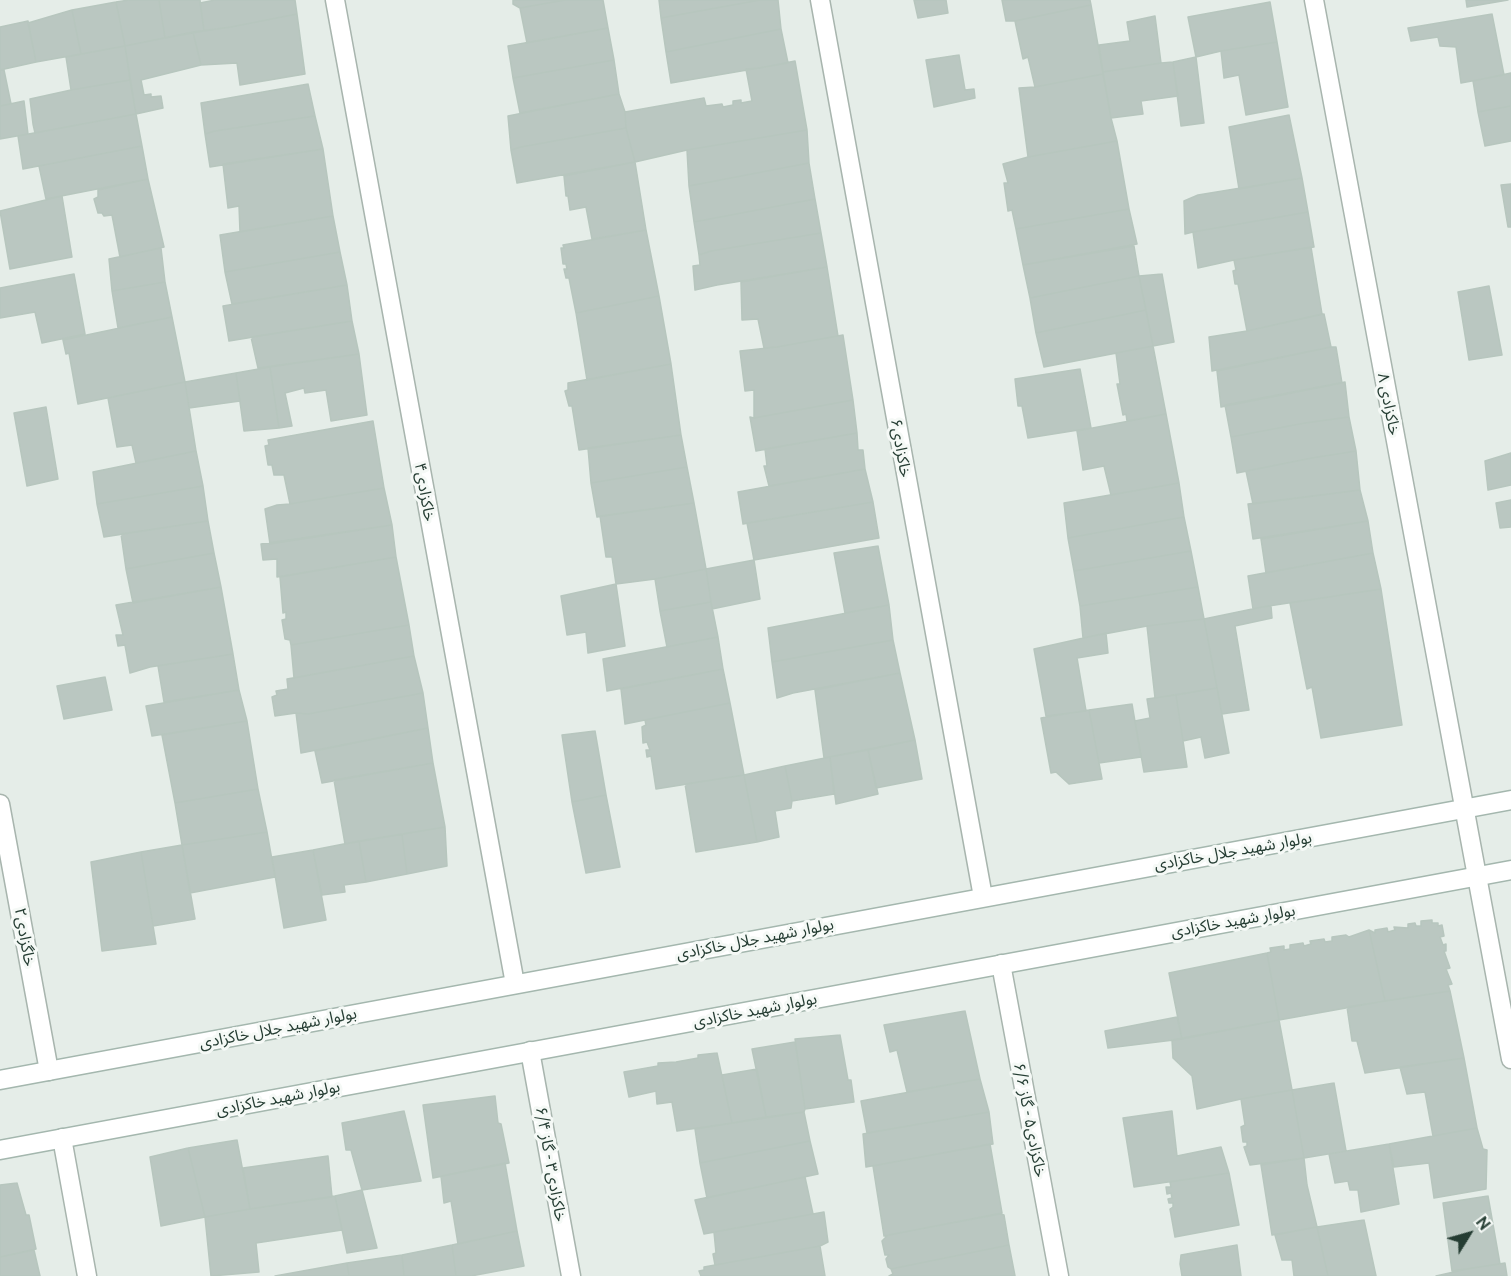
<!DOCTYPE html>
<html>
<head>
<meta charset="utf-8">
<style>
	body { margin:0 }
	#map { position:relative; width:1511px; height:1276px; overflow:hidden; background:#e5ede8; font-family:Ubuntu,sans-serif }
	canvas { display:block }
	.north { position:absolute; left:1439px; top:1204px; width:60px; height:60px; -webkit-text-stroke:4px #f5f9f6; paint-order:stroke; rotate:53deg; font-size:16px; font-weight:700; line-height:24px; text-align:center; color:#253d33 }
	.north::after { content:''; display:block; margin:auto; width:21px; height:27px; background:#253d33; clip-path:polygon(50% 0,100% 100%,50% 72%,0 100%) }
</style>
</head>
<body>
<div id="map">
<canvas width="1511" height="1276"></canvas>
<div class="north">N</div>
</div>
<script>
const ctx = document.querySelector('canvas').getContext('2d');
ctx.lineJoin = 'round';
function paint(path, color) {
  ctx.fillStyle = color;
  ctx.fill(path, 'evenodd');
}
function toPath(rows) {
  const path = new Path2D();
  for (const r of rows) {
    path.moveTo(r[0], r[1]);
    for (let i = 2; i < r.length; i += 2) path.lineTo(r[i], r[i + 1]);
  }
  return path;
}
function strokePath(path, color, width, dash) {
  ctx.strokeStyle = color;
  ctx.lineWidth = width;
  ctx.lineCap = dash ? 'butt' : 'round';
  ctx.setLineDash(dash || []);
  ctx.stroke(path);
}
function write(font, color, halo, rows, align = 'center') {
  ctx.font = font + ' Ubuntu,"Noto Sans Arabic",sans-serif';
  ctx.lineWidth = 6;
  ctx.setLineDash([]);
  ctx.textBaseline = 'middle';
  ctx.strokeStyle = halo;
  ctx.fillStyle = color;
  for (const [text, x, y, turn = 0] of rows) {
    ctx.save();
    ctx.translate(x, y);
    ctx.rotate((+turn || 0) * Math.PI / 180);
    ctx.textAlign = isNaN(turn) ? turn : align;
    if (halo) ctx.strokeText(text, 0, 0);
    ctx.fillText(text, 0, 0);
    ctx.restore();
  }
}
const building = toPath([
	[129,0,159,0,165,38,125,46,116,2,129,0],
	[159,0,200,0,204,31,165,38,159,0],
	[215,0,295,0,297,14,231,27,204,31,200,3,215,0],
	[513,0,565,0,520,8,513,4,513,0],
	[565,0,603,0,608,28,527,43,520,8,565,0],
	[659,0,760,0,661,18,659,0],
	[760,0,778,0,781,29,666,52,661,18,760,0],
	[914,0,946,0,948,13,918,18,914,0],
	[1002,0,1090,0,1091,5,1015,21,1006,21,1002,0],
	[1466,0,1508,0,1467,7,1466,0],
	[116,2,125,46,81,54,72,10,116,2],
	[1270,2,1277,42,1221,51,1196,57,1188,17,1270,2],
	[1091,5,1103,74,1035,87,1028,57,1023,59,1015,21,1091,5],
	[72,10,81,54,36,62,28,23,72,10],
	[297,14,305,74,240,85,237,63,201,65,193,32,231,27,297,14],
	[1492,14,1504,75,1461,83,1456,47,1440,46,1438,37,1411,41,1408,28,1492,14],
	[1155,16,1161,63,1103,72,1099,45,1130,41,1127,22,1155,16],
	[28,21,36,62,0,70,0,27,28,21],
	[608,28,614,60,513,78,508,46,608,28],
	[781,29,788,63,671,83,666,52,781,29],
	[193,32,201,65,141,80,144,95,151,94,151,97,161,96,163,108,136,114,125,46,193,32],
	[1277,42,1288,107,1246,115,1239,75,1224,78,1221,51,1277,42],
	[125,46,130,80,71,90,66,57,125,46],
	[959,55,965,90,974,89,975,98,934,107,926,60,959,55],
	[1196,57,1204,123,1181,126,1173,62,1196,57],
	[614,60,619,94,520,113,513,78,614,60],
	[795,61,807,130,687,150,635,162,626,128,625,112,704,98,706,106,722,104,723,107,733,105,733,101,741,100,741,103,752,101,746,69,760,68,795,61],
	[1173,62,1178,96,1141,101,1143,114,1111,118,1103,72,1161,63,1173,62],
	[0,70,4,70,11,104,0,106,0,70],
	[1511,73,1511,106,1478,112,1473,81,1511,73],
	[1103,74,1111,118,1117,141,1028,157,1019,88,1035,87,1103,74],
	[130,80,136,114,35,133,33,124,30,99,71,90,130,80],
	[308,84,315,116,215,131,205,134,201,103,308,84],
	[619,94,625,112,626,128,521,147,511,150,508,116,619,94],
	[24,101,28,134,0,139,0,106,24,101],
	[1511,106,1511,141,1485,146,1478,112,1511,106],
	[136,114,142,146,23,169,18,136,136,114],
	[1289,115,1302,178,1239,189,1229,127,1289,115],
	[315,116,323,149,210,167,205,134,215,131,315,116],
	[626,128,635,162,517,183,511,150,521,147,626,128],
	[807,130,809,163,689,186,687,150,807,130],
	[1117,141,1129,209,1016,229,1012,210,1008,211,1004,183,1008,183,1003,164,1028,157,1117,141],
	[142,146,148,179,46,199,39,166,142,146],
	[323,149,333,216,240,232,239,206,228,208,223,164,323,149],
	[635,162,646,230,592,239,586,207,570,210,568,196,566,196,564,176,635,162],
	[809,163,815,199,694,222,689,186,809,163],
	[1302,178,1308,212,1193,232,1185,234,1184,201,1198,195,1302,178],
	[148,179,164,247,120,257,112,215,104,216,102,213,98,213,94,199,98,197,98,190,148,179],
	[1511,184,1511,227,1508,227,1501,185,1511,184],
	[62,196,72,257,10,269,0,211,62,196],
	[815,199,821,233,711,251,699,255,694,222,815,199],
	[1129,209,1137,244,1023,265,1016,229,1129,209],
	[1308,212,1314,247,1234,260,1198,268,1193,232,1308,212],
	[333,216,340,252,225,272,220,235,333,216],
	[646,230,659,296,576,313,569,278,566,278,564,269,567,269,566,264,563,264,561,248,564,248,563,245,646,230],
	[821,233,827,267,717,285,695,290,693,266,700,265,699,255,711,251,821,233],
	[1134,246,1139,276,1030,298,1023,265,1134,246],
	[1311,247,1322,314,1247,331,1238,284,1235,284,1233,271,1236,270,1234,260,1311,247],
	[161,248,165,282,112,291,109,259,161,248],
	[340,252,347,285,232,304,225,272,340,252],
	[827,267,838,336,777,347,764,348,758,319,742,320,741,282,827,267],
	[74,274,85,334,42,343,35,312,0,318,0,288,74,274],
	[1162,274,1174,342,1153,346,1139,276,1162,274],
	[1139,276,1146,310,1036,333,1030,298,1139,276],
	[165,282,172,317,118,328,112,291,165,282],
	[347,285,352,321,229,341,223,306,347,285],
	[1489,286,1502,355,1469,360,1458,292,1489,286],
	[659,296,671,364,587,380,576,313,659,296],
	[1146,310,1153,346,1044,367,1036,333,1146,310],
	[1324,314,1331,347,1212,371,1209,337,1247,331,1324,314],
	[172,317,185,382,78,404,69,353,66,354,63,340,172,317],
	[352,321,359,354,258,368,251,337,352,321],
	[843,335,853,400,754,418,754,390,745,391,740,351,777,347,843,335],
	[1153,346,1166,414,1127,421,1126,414,1123,415,1117,384,1120,384,1116,353,1153,346],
	[1331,347,1336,347,1342,383,1221,407,1217,371,1331,347],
	[359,354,367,415,331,421,326,390,305,393,304,388,285,393,292,426,279,428,270,367,359,354],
	[671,364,681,435,579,450,572,406,569,406,565,391,568,390,568,383,671,364],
	[270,367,279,428,244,431,236,373,270,367],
	[1080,369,1091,428,1028,438,1022,406,1018,406,1015,379,1080,369],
	[236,373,240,401,189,408,185,382,236,373],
	[185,382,196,451,136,463,132,445,117,447,108,398,185,382],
	[1345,382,1349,417,1305,423,1231,437,1225,405,1345,382],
	[853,400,857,433,756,451,750,417,754,418,853,400],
	[46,407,58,479,27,486,14,413,46,407],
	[1166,414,1179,483,1111,495,1104,466,1083,470,1077,431,1166,414],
	[1349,417,1356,451,1312,458,1237,473,1231,437,1305,423,1349,417],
	[373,421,384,488,290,504,284,475,274,475,272,465,268,465,265,446,269,445,268,440,373,421],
	[857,433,858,450,863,450,865,469,769,486,764,466,767,466,765,449,857,433],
	[681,435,687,467,591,483,588,448,681,435],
	[196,451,203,486,97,504,93,472,196,451],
	[1356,451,1360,490,1253,504,1246,471,1312,458,1356,451],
	[1511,453,1511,485,1488,490,1485,461,1511,453],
	[687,467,694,503,597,517,591,483,687,467],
	[865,469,873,502,743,524,738,492,865,469],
	[1179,483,1184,517,1068,538,1064,503,1179,483],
	[203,486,208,521,104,537,97,504,203,486],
	[384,488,392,525,270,544,265,509,277,505,290,504,384,488],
	[1360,490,1368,521,1253,539,1248,504,1360,490],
	[1511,500,1511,527,1500,528,1496,503,1511,500],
	[873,502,879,538,754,560,747,523,873,502],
	[694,503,706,569,655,579,616,584,612,557,606,557,600,516,694,503],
	[1184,517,1191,551,1074,571,1068,538,1184,517],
	[208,521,214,553,126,569,121,534,208,521],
	[1368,521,1373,553,1266,573,1261,539,1368,521],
	[392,525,396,557,277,577,277,559,263,560,261,544,392,525],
	[878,546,889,605,845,613,834,553,878,546],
	[1191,551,1198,587,1080,606,1074,571,1191,551],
	[214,553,221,587,133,603,126,569,214,553],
	[1373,553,1381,589,1262,607,1253,609,1248,576,1373,553],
	[396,557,409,625,291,645,290,640,285,639,282,620,286,619,286,612,283,613,280,577,396,557],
	[754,560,760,599,712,609,706,569,754,560],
	[706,569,711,602,660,611,655,579,706,569],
	[616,584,625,646,588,653,586,632,567,635,561,596,616,584],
	[221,587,233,654,150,667,130,673,125,645,118,646,116,635,123,635,116,605,221,587],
	[1198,587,1204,619,1147,626,1083,638,1080,606,1198,587],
	[1381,589,1402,725,1321,738,1312,687,1307,689,1290,603,1381,589],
	[711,602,718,637,667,647,660,611,711,602],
	[889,605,893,640,772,662,768,628,889,605],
	[1271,606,1272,618,1235,626,1249,710,1222,714,1204,619,1262,607,1271,606],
	[1204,619,1217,688,1155,698,1147,626,1204,619],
	[409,625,414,656,294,678,291,645,409,625],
	[1106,633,1108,653,1077,658,1086,711,1046,716,1034,649,1106,633],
	[718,637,723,669,607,691,603,659,718,637],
	[893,640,900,673,793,693,777,698,772,662,893,640],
	[233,654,239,690,164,702,158,666,233,654],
	[414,656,423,693,308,714,296,713,275,716,272,697,277,695,276,691,288,689,287,679,414,656],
	[723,669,730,703,625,724,621,689,723,669],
	[900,673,915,740,824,758,815,690,900,673],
	[105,677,112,710,64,719,57,686,105,677],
	[1217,688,1229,753,1205,758,1201,737,1183,741,1176,695,1217,688],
	[239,690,247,721,152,736,146,706,239,690],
	[423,693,428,728,301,753,296,713,308,714,423,693],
	[1176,695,1187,767,1144,772,1135,721,1150,718,1147,699,1176,695],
	[730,703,744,775,656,789,651,756,647,757,646,750,650,750,647,742,643,743,642,727,646,725,645,720,730,703],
	[1132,704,1141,757,1099,763,1089,710,1132,704],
	[1089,710,1102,779,1069,784,1056,772,1051,773,1041,718,1089,710],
	[247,721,258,789,175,803,162,735,247,721],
	[428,728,433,763,322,783,315,751,428,728],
	[595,731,606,795,572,802,562,735,595,731],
	[915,740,922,779,876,788,868,750,915,740],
	[868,750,878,794,836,804,830,757,868,750],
	[830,757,834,794,792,801,785,766,830,757],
	[433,763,445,827,345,844,334,780,433,763],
	[785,766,792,801,791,808,775,811,779,837,757,842,744,775,785,766],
	[744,775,757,842,696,852,685,784,744,775],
	[258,789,267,832,182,845,175,803,258,789],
	[606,795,620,867,586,873,572,802,606,795],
	[445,827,447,866,407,874,402,834,445,827],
	[267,832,275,877,190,893,182,845,267,832],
	[402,834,407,874,366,882,359,841,402,834],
	[359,841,366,882,344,885,345,892,322,895,313,850,359,841],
	[182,845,195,919,153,926,141,852,182,845],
	[313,850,326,920,284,928,272,857,313,850],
	[141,852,156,944,102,951,91,862,141,852],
	[1432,920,1432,923,1438,923,1438,926,1442,925,1444,936,1440,937,1443,945,1446,944,1446,951,1444,951,1450,968,1446,969,1452,984,1448,985,1450,991,1385,1001,1369,930,1375,933,1375,930,1387,928,1388,932,1395,930,1394,927,1408,928,1408,924,1415,923,1416,926,1421,926,1421,921,1432,920],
	[1369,930,1385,1001,1279,1020,1267,953,1271,952,1270,948,1284,946,1284,950,1290,949,1290,945,1303,943,1304,946,1311,944,1310,941,1324,939,1325,942,1332,941,1332,937,1346,935,1349,937,1369,930],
	[1267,953,1279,1020,1182,1039,1169,973,1267,953],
	[1450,991,1464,1058,1365,1073,1357,1041,1352,1041,1347,1007,1450,991],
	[965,1011,980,1079,907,1092,897,1050,890,1052,884,1025,965,1011],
	[1177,1017,1182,1039,1108,1048,1105,1031,1177,1017],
	[1279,1020,1292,1090,1241,1099,1197,1109,1192,1076,1173,1058,1172,1040,1279,1020],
	[840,1035,848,1080,851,1080,854,1102,805,1109,795,1039,840,1035],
	[795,1042,805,1109,804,1112,766,1117,752,1049,795,1042],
	[717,1053,732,1123,677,1131,672,1102,657,1104,656,1091,629,1097,624,1072,658,1066,658,1063,676,1062,698,1058,698,1055,717,1053],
	[1464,1058,1477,1128,1433,1136,1425,1092,1407,1094,1400,1067,1464,1058],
	[757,1069,766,1117,732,1123,722,1075,757,1069],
	[980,1079,989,1112,867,1133,861,1101,980,1079],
	[1334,1083,1346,1151,1304,1158,1292,1090,1334,1083],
	[1292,1090,1304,1158,1250,1165,1244,1147,1247,1146,1247,1142,1243,1142,1241,1127,1245,1125,1241,1099,1292,1090],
	[495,1096,498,1123,501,1124,509,1163,433,1178,423,1105,495,1096],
	[404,1111,421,1181,362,1190,351,1150,346,1150,342,1123,404,1111],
	[1172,1111,1177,1156,1221,1147,1229,1173,1134,1187,1123,1118,1172,1111],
	[804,1112,810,1141,700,1163,695,1129,804,1112],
	[989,1112,993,1144,866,1167,863,1134,989,1112],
	[1477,1128,1483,1149,1487,1150,1486,1189,1434,1198,1429,1163,1394,1167,1389,1144,1477,1128],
	[237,1140,250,1209,205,1217,188,1148,237,1140],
	[810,1141,818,1174,707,1198,700,1163,810,1141],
	[990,1144,1002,1213,884,1236,873,1166,990,1144],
	[1389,1144,1399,1204,1361,1212,1358,1190,1350,1190,1348,1181,1335,1183,1329,1154,1389,1144],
	[188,1148,205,1217,161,1226,150,1157,188,1148],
	[328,1156,332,1197,250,1209,243,1168,328,1156],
	[1304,1158,1307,1185,1317,1227,1272,1235,1261,1165,1304,1158],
	[505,1163,517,1231,458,1244,451,1201,444,1203,441,1176,505,1163],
	[1229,1173,1239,1225,1175,1237,1170,1209,1173,1207,1173,1203,1169,1203,1168,1199,1172,1198,1171,1193,1167,1194,1166,1187,1171,1187,1170,1182,1229,1173],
	[805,1177,813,1214,704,1234,695,1200,805,1177],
	[17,1183,26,1215,29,1215,36,1249,0,1257,0,1185,17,1183],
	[362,1190,377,1248,347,1253,335,1196,362,1190],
	[335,1196,342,1230,256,1243,259,1272,211,1276,205,1217,250,1209,335,1196],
	[1488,1196,1500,1264,1452,1271,1443,1203,1488,1196],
	[824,1212,828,1242,820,1246,715,1265,713,1254,716,1253,714,1232,824,1212],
	[1000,1214,1004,1215,1009,1245,891,1269,888,1267,886,1259,889,1255,885,1255,882,1241,888,1235,1000,1214],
	[1364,1220,1376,1276,1328,1276,1317,1227,1364,1220],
	[1317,1227,1328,1276,1294,1276,1292,1260,1282,1260,1275,1235,1317,1227],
	[517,1231,524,1266,471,1276,456,1276,452,1245,517,1231],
	[452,1245,456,1276,404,1276,402,1255,452,1245],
	[1009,1245,1015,1276,889,1276,893,1274,891,1269,1009,1245],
	[1237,1245,1241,1276,1182,1276,1180,1264,1181,1255,1237,1245],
	[820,1246,825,1276,701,1276,699,1271,704,1270,704,1267,820,1246],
	[34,1250,40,1276,0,1276,0,1257,34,1250],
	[402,1255,404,1276,349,1276,347,1263,402,1255],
	[347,1263,349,1276,275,1276,347,1263],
	[1505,1263,1507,1276,1436,1276,1467,1269,1505,1263]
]);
paint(building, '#bac7c1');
strokePath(building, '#b7c6be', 1.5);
const street = toPath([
	[335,0,515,984],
	[820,0,983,897],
	[1314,0,1511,1059],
	[0,804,49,1071],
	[1001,964,1059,1276],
	[530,1051,571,1276],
	[62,1138,87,1276]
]);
const secondary = toPath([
	[0,1080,1511,800],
	[0,1150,1511,870]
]);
strokePath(street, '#a8b5ae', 21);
strokePath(secondary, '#a4b7ae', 21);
strokePath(street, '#fff', 18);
strokePath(secondary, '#fff', 18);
write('16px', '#253d33', '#f5f9f6', [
	["خاکزادی ۸",1389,404,79],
	["خاکزادی۶",901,448,80],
	["خاکزادی۴",425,492,80],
	["بولوار شهید جلال خاکزادی",1233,851,-10],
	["بولوار شهید خاکزادی",1233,921,-10],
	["خاگزادی۲",25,937,80],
	["بولوار شهید جلال خاکزادی",755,939,-11],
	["بولوار شهید خاکزادی",755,1010,-11],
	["بولوار شهید جلال خاکزادی",278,1028,-11],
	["بولوار شهید خاکزادی",278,1098,-11],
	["خاکزادی۵ - گاز ۶/۶",1030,1120,79],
	["خاکزادی۳ - گاز ۶/۴",551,1164,80]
]);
</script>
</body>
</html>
